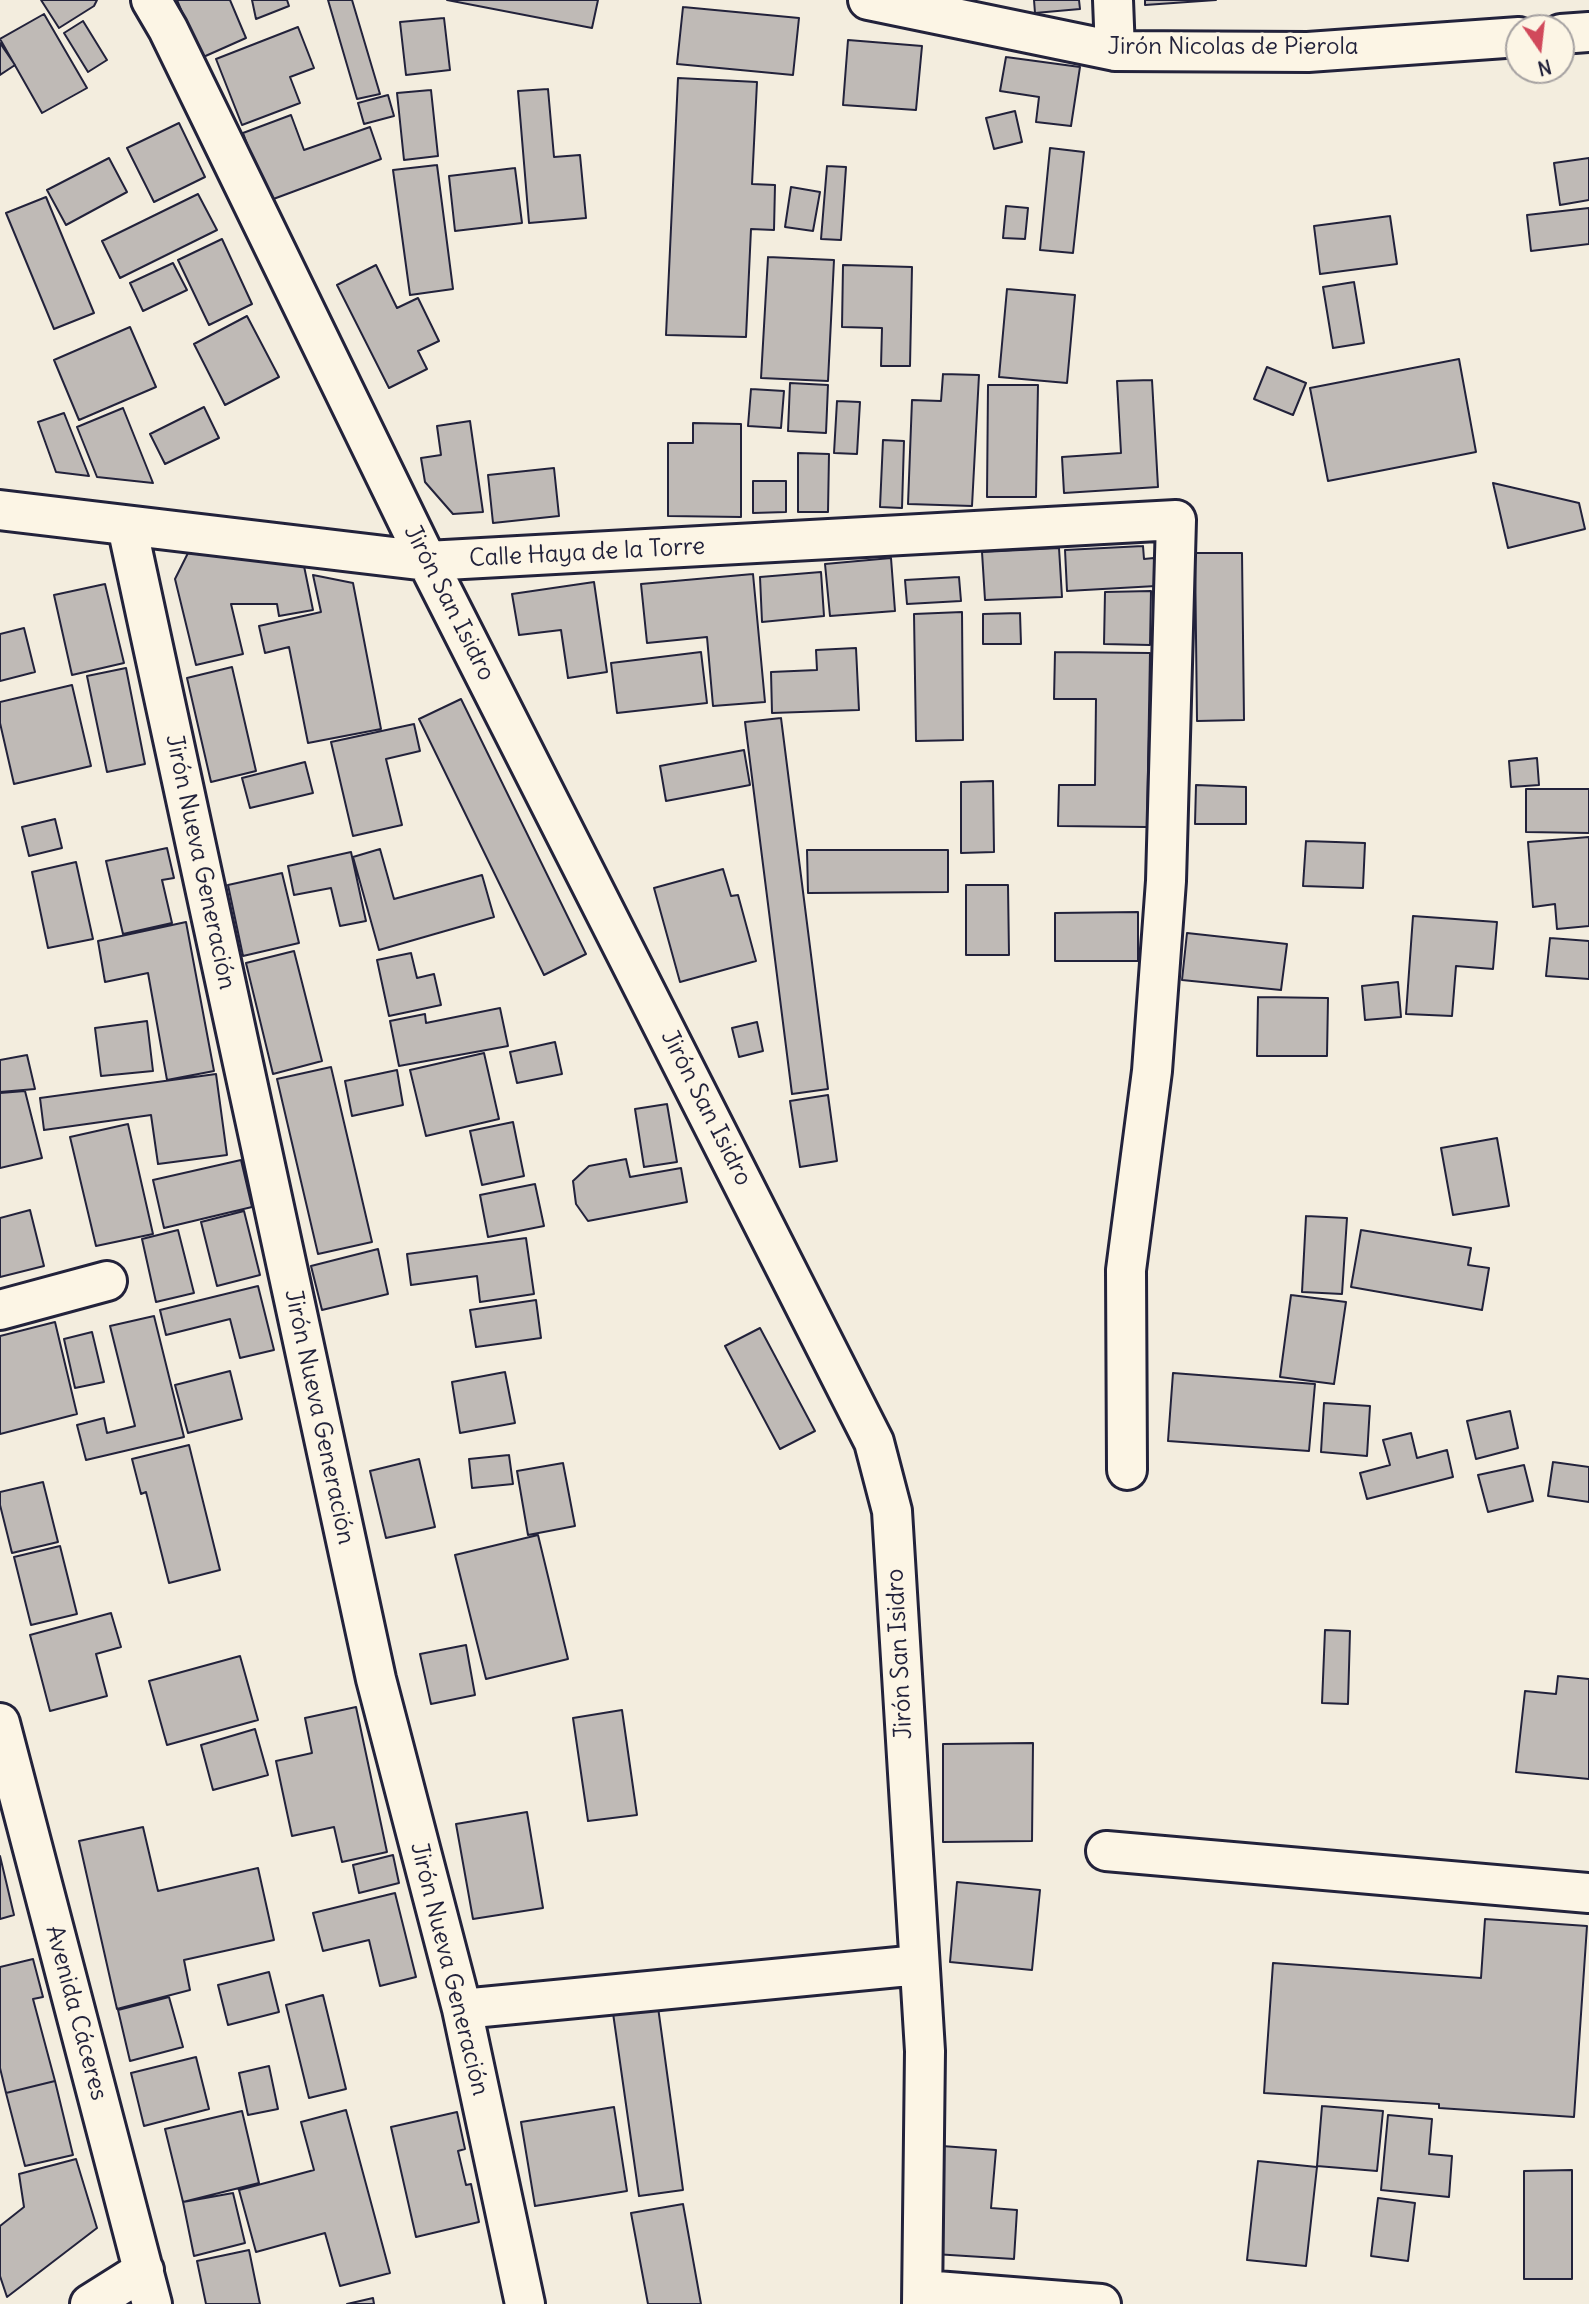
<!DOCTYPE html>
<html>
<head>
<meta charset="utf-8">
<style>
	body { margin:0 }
	#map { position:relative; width:1589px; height:2304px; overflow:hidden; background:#f3edde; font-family:Delius,sans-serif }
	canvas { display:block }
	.north { position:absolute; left:1505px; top:14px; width:70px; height:70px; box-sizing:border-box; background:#fcf5e5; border:2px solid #a5a1a1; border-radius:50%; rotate:166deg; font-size:19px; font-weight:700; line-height:28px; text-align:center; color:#22223b }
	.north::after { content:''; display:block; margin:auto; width:24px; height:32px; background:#d1495b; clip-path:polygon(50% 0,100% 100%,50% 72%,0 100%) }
</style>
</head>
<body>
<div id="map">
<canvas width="1589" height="2304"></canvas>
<div class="north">N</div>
</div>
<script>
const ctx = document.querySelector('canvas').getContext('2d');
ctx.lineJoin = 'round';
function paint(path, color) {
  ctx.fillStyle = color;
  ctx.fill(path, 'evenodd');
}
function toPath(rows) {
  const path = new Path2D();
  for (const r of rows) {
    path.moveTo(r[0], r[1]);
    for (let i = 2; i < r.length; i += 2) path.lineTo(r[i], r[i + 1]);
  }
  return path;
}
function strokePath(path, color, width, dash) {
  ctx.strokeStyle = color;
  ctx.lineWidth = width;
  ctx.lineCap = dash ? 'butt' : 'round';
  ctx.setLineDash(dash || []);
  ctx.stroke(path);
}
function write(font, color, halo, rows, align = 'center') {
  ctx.font = font + ' Delius,sans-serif';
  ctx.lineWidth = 7;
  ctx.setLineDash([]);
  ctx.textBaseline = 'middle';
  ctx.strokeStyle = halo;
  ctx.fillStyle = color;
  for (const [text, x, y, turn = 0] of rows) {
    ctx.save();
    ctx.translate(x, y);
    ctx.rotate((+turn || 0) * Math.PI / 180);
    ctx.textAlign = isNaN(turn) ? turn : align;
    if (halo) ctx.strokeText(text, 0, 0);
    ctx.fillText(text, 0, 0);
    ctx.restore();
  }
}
const building = toPath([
	[41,0,97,0,94,6,59,28,41,0],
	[177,0,230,0,246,38,201,58,177,0],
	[252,0,287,0,289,6,256,19,252,0],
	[328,0,352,0,380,94,357,99,328,0],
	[447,0,598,0,592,28,447,0],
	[1034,0,1079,0,1080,9,1035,13,1034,0],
	[1145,0,1216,0,1145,5,1145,0],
	[683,7,799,18,793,75,677,64,683,7],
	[44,14,87,88,42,113,0,39,44,14],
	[444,18,450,70,406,75,400,22,444,18],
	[83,21,107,60,88,72,64,33,83,21],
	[298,27,314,68,290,77,300,103,242,125,216,59,298,27],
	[848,40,922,46,916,110,843,105,848,40],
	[0,43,15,65,0,75,0,43],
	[1006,57,1080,67,1071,126,1036,122,1039,97,1000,91,1006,57],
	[678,78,757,82,752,184,775,185,774,230,751,229,746,337,666,335,678,78],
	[548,89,554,157,580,155,586,218,529,223,518,91,548,89],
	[431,90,438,156,404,160,397,93,431,90],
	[388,95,394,116,364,124,358,103,388,95],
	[1015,111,1022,142,994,149,986,118,1015,111],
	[291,115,304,150,370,127,381,159,268,201,243,133,291,115],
	[179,123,205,177,154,202,127,148,179,123],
	[1050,148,1084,152,1073,253,1040,250,1050,148],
	[109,158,127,192,66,225,47,190,109,158],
	[1589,158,1589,200,1560,205,1554,163,1589,158],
	[437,165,453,289,410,295,393,170,437,165],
	[827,166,846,167,841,240,821,239,827,166],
	[515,168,522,223,455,231,449,176,515,168],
	[791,187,820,192,813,231,785,227,791,187],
	[198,194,217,230,120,278,102,241,198,194],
	[46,197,94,313,54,329,6,213,46,197],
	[1006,206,1028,208,1025,239,1003,238,1006,206],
	[1589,208,1589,244,1531,251,1527,215,1589,208],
	[1390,216,1397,264,1320,274,1314,226,1390,216],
	[222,239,252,304,209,325,178,260,222,239],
	[768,257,834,260,828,381,761,378,768,257],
	[173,263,187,290,143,311,130,283,173,263],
	[376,265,397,308,418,298,439,341,418,351,427,369,389,388,337,285,376,265],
	[843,265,912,267,910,366,881,366,882,328,842,327,843,265],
	[1354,282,1364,343,1333,348,1323,287,1354,282],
	[1007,289,1075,295,1067,383,999,377,1007,289],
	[247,316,279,377,225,405,194,344,247,316],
	[130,327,156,387,79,420,54,360,130,327],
	[1459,359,1476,452,1328,481,1310,388,1459,359],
	[1267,367,1306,383,1293,415,1254,399,1267,367],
	[943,374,979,375,972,506,908,504,912,400,941,401,943,374],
	[1152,380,1158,487,1064,493,1062,457,1121,453,1117,381,1152,380],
	[790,383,828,385,826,433,788,431,790,383],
	[988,385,1038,385,1036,497,987,497,988,385],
	[751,389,784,391,781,428,748,426,751,389],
	[837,401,860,402,857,454,834,453,837,401],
	[204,407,219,438,165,464,150,434,204,407],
	[123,408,153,483,97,477,77,427,123,408],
	[64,413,89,476,56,472,38,422,64,413],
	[470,421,483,512,453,514,425,482,421,458,441,455,437,426,470,421],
	[693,423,741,424,741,517,668,516,668,443,693,443,693,423],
	[883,440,904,441,902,508,880,507,883,440],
	[798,453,829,454,828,512,798,512,798,453],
	[554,468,559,516,493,523,488,475,554,468],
	[753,481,786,481,786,512,753,513,753,481],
	[1493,483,1579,503,1585,529,1508,548,1493,483],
	[1143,546,1144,559,1154,558,1156,586,1067,591,1065,550,1143,546],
	[1059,548,1062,597,985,600,982,552,1059,548],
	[188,553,304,566,313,610,279,616,277,604,231,604,243,654,196,665,175,579,188,553],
	[1195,553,1242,553,1244,720,1197,721,1195,553],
	[891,558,895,611,830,616,825,564,891,558],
	[821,572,824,616,762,622,760,577,821,572],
	[753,574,765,702,713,706,707,637,647,643,641,584,753,574],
	[313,575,353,583,381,729,308,743,289,647,265,653,259,626,321,612,313,575],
	[959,577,961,601,907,604,905,580,959,577],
	[594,582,607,672,568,678,561,630,519,635,512,594,594,582],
	[105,584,124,663,72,675,54,595,105,584],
	[1151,591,1150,645,1104,644,1105,592,1151,591],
	[962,612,963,740,916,741,914,614,962,612],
	[1020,613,1021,644,983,644,983,614,1020,613],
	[24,628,35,672,0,681,0,634,24,628],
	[856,648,859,710,772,713,771,672,817,670,816,650,856,648],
	[701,652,707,703,617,713,611,663,701,652],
	[1055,652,1150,653,1147,827,1058,826,1059,785,1095,785,1096,699,1054,699,1055,652],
	[232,667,256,771,211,782,187,678,232,667],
	[126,668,145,764,107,772,87,676,126,668],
	[72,685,91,766,14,784,0,723,0,702,72,685],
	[461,699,586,954,544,975,419,719,461,699],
	[781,718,828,1089,792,1094,745,722,781,718],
	[414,724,420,751,386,759,402,825,353,836,331,742,414,724],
	[744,750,750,785,666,801,660,766,744,750],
	[1537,758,1539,785,1511,787,1509,761,1537,758],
	[305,762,313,793,250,808,242,778,305,762],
	[993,781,994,852,961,853,961,782,993,781],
	[1196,785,1246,787,1246,824,1195,824,1196,785],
	[1526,789,1589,789,1589,833,1526,832,1526,789],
	[55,819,62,848,29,856,22,827,55,819],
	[1589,837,1589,926,1557,929,1555,904,1533,907,1528,842,1589,837],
	[1306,841,1365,843,1363,888,1303,886,1306,841],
	[167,848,174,878,162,880,172,923,123,934,106,861,167,848],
	[380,849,394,899,482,875,494,917,379,950,353,857,380,849],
	[807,850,948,850,948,892,808,893,807,850],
	[351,852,366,921,340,926,331,888,294,895,288,866,351,852],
	[76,862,93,939,48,948,32,872,76,862],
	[723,869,731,896,738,895,756,961,680,982,654,888,723,869],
	[282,873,299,943,243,956,228,885,282,873],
	[966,885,1008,885,1009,955,966,955,966,885],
	[1138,912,1138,961,1055,961,1055,913,1138,912],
	[1413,916,1497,922,1493,969,1456,966,1452,1016,1406,1014,1413,916],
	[186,922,214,1071,167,1080,148,973,105,982,98,941,186,922],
	[1187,933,1287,944,1281,990,1182,980,1187,933],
	[1550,938,1589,941,1589,979,1546,976,1550,938],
	[294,951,322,1061,273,1074,246,963,294,951],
	[411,953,417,978,434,974,441,1005,389,1016,377,960,411,953],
	[1398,982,1401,1017,1365,1020,1362,986,1398,982],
	[1258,997,1328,998,1327,1056,1257,1056,1258,997],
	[500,1008,508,1046,399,1066,390,1021,425,1014,426,1023,500,1008],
	[147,1021,153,1071,101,1076,95,1028,147,1021],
	[757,1022,763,1051,739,1057,732,1028,757,1022],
	[555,1042,562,1074,517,1083,510,1052,555,1042],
	[484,1053,499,1119,426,1136,410,1070,484,1053],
	[27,1055,35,1089,0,1092,0,1060,27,1055],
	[331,1067,372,1242,318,1254,277,1079,331,1067],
	[397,1070,403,1105,352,1116,345,1081,397,1070],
	[216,1074,227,1155,158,1164,151,1115,44,1130,40,1098,216,1074],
	[25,1091,42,1158,0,1168,0,1093,25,1091],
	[828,1095,837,1161,800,1167,790,1101,828,1095],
	[667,1104,677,1162,644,1167,635,1109,667,1104],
	[513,1122,524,1176,482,1185,470,1131,513,1122],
	[128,1124,153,1234,96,1246,70,1137,128,1124],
	[1497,1138,1509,1206,1453,1215,1441,1148,1497,1138],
	[626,1159,630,1177,681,1168,687,1202,588,1221,576,1204,573,1181,589,1166,626,1159],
	[241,1160,252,1207,164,1228,153,1180,241,1160],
	[535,1184,544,1226,488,1237,480,1195,535,1184],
	[30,1210,44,1266,0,1277,0,1218,30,1210],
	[244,1211,260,1275,217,1286,201,1222,244,1211],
	[1306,1216,1347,1218,1342,1294,1302,1292,1306,1216],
	[178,1230,194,1293,156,1302,142,1239,178,1230],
	[1361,1230,1471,1248,1468,1265,1489,1268,1482,1310,1351,1287,1361,1230],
	[526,1238,534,1294,480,1302,477,1276,411,1285,407,1254,526,1238],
	[378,1249,388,1294,322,1310,311,1266,378,1249],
	[258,1286,274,1350,240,1358,230,1319,166,1335,160,1310,258,1286],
	[1291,1295,1346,1302,1334,1384,1280,1377,1291,1295],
	[536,1300,541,1338,476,1347,470,1310,536,1300],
	[154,1316,184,1437,86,1460,77,1425,104,1418,107,1433,135,1426,110,1326,154,1316],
	[55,1322,77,1414,0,1434,0,1336,55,1322],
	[760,1328,815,1431,780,1449,725,1346,760,1328],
	[92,1332,104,1382,75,1388,64,1339,92,1332],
	[230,1371,242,1419,188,1433,175,1385,230,1371],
	[505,1372,515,1423,460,1433,452,1382,505,1372],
	[1173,1373,1315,1384,1309,1451,1168,1441,1173,1373],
	[1324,1403,1370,1406,1367,1456,1321,1452,1324,1403],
	[1510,1411,1518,1448,1476,1459,1467,1421,1510,1411],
	[1411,1433,1417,1458,1447,1450,1453,1477,1367,1499,1360,1473,1390,1465,1383,1440,1411,1433],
	[189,1445,220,1570,169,1583,146,1492,141,1494,132,1459,189,1445],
	[509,1455,513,1484,472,1488,469,1459,509,1455],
	[419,1459,435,1527,386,1538,370,1471,419,1459],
	[1553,1462,1589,1467,1589,1502,1548,1496,1553,1462],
	[563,1463,575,1526,528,1535,517,1471,563,1463],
	[1524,1465,1533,1501,1488,1512,1478,1475,1524,1465],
	[43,1482,58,1542,12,1553,0,1505,0,1492,43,1482],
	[538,1535,568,1659,486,1679,455,1555,538,1535],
	[60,1546,77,1614,31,1625,14,1557,60,1546],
	[111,1613,121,1647,96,1654,107,1696,50,1711,30,1635,111,1613],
	[1325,1630,1350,1631,1348,1704,1322,1703,1325,1630],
	[466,1645,475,1695,431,1704,420,1654,466,1645],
	[240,1656,258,1720,167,1745,149,1681,240,1656],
	[1558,1676,1589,1679,1589,1779,1516,1772,1525,1691,1556,1694,1558,1676],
	[356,1707,387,1852,342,1862,334,1827,292,1836,276,1761,312,1753,305,1718,356,1707],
	[622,1710,637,1815,588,1821,573,1718,622,1710],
	[255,1729,268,1775,213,1790,201,1745,255,1729],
	[1033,1743,1032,1841,943,1842,943,1744,1033,1743],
	[527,1812,543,1908,473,1919,456,1824,527,1812],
	[143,1827,158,1891,258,1868,274,1940,184,1960,190,1990,117,2009,79,1841,143,1827],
	[393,1855,399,1883,359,1893,353,1865,393,1855],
	[0,1856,14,1915,0,1919,0,1856],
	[957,1882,1040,1890,1032,1970,950,1962,957,1882],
	[395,1893,416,1977,380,1986,369,1940,323,1951,313,1913,395,1893],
	[1485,1919,1587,1926,1574,2117,1439,2108,1439,2104,1264,2093,1273,1963,1481,1978,1485,1919],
	[33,1959,43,1997,33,1999,55,2081,6,2093,0,2068,0,1967,33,1959],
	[269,1972,279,2012,228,2025,218,1985,269,1972],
	[323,1995,346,2089,309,2098,286,2005,323,1995],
	[169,1997,183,2047,130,2061,118,2010,169,1997],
	[658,2007,683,2190,639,2196,613,2013,658,2007],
	[196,2057,209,2109,144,2126,131,2073,196,2057],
	[269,2066,278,2109,248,2115,239,2073,269,2066],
	[55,2081,73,2155,25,2166,6,2093,55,2081],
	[1322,2106,1383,2111,1377,2171,1317,2166,1322,2106],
	[614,2107,627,2191,535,2206,521,2122,614,2107],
	[346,2110,390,2273,340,2286,325,2233,256,2252,239,2190,314,2170,301,2122,346,2110],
	[242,2111,259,2183,183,2202,165,2129,242,2111],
	[457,2112,465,2149,458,2151,466,2185,471,2184,479,2222,416,2237,391,2127,457,2112],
	[1388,2115,1432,2119,1429,2154,1452,2156,1449,2197,1381,2190,1388,2115],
	[942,2146,996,2150,991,2208,1017,2210,1014,2259,934,2254,942,2146],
	[76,2159,97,2228,7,2297,0,2276,0,2226,24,2207,19,2174,76,2159],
	[1258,2161,1317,2167,1306,2266,1247,2260,1258,2161],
	[1572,2170,1572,2279,1524,2279,1524,2171,1572,2170],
	[233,2193,245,2243,194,2256,183,2202,233,2193],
	[1378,2198,1415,2203,1408,2261,1371,2256,1378,2198],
	[683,2204,701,2304,648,2304,631,2213,683,2204],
	[249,2250,260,2304,206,2304,197,2261,249,2250],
	[373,2298,374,2304,347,2304,373,2298]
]);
paint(building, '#bfbab6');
strokePath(building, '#22223b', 2);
const minor = toPath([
	[151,0,168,29,427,561,874,1442,892,1511,925,2051,922,2304],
	[868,0,1115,51,1308,52,1519,37],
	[1113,0,1115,51],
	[1561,34,1589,32],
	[0,510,427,561,1176,520,1166,881,1152,1071,1126,1270,1127,1470],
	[127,526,376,1679,462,2009,525,2304],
	[0,1310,107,1281],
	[0,1723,152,2304],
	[1106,1851,1589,1893],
	[462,2009,919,1965],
	[923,2290,1101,2304],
	[90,2304,144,2270]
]);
strokePath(minor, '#22223b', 44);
strokePath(minor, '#fcf5e5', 38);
write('24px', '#22223b', '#fcf5e5', [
	["Jirón Nicolas de Pierola",1233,47],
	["Calle Haya de la Torre",587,553,-3],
	["Jirón San Isidro",449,603,63],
	["Jirón Nueva Generación",200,862,78],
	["Jirón San Isidro",706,1108,63],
	["Jirón Nueva Generación",319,1417,78],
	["Jirón San Isidro",900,1654,-93],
	["Jirón Nueva Generación",449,1969,76],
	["Avenida Cáceres",76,2013,75]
]);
</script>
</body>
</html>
